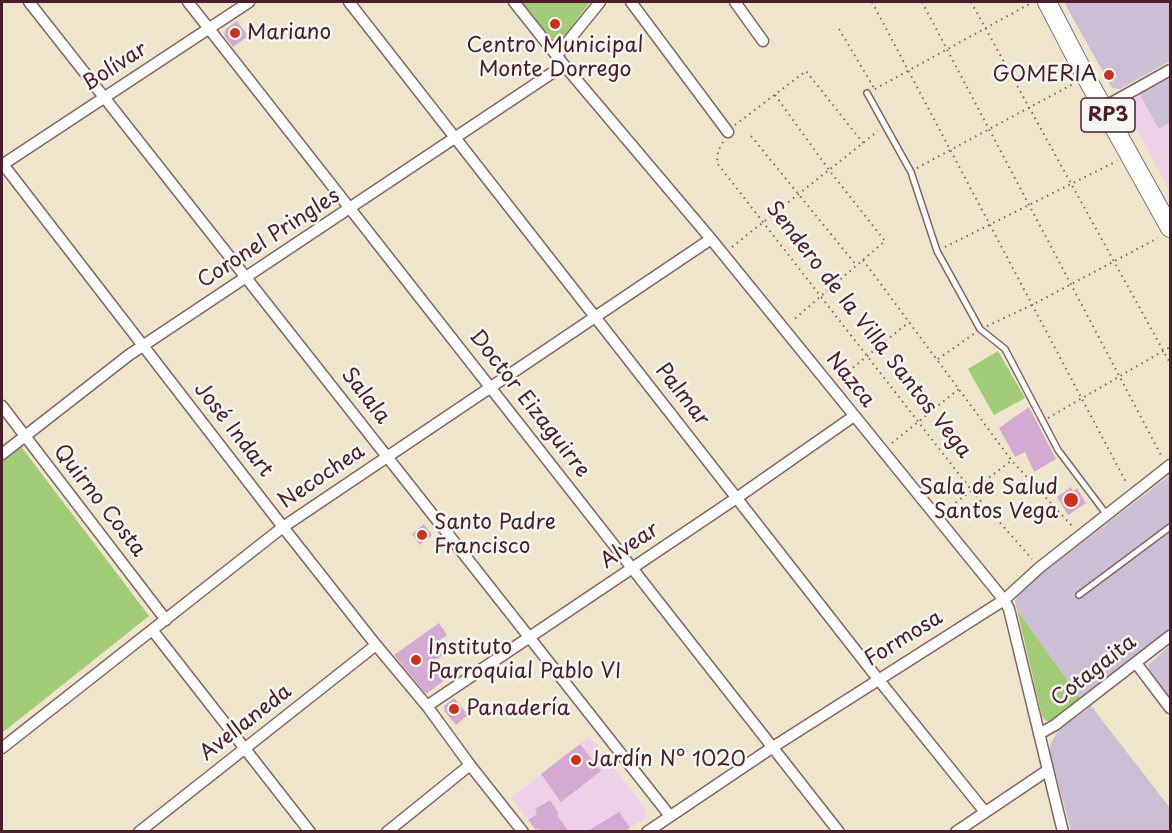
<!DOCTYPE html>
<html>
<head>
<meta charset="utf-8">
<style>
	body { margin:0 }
	#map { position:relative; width:1172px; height:833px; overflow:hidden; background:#efe5cc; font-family:"Playpen Sans",sans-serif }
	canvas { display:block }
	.frame { position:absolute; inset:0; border:3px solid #4a1f2b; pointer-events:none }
</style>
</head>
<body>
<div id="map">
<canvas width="1172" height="833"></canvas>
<div class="frame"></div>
</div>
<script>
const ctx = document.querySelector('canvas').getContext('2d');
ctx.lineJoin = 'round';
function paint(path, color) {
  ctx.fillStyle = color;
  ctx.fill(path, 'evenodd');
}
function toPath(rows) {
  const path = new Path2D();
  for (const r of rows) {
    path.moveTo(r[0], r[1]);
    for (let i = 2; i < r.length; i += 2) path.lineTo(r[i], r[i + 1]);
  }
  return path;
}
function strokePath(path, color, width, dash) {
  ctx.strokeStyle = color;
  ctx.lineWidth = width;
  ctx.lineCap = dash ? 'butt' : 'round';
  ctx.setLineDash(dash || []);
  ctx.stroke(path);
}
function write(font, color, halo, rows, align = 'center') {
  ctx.font = font + ' "Playpen Sans",sans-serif';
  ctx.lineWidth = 5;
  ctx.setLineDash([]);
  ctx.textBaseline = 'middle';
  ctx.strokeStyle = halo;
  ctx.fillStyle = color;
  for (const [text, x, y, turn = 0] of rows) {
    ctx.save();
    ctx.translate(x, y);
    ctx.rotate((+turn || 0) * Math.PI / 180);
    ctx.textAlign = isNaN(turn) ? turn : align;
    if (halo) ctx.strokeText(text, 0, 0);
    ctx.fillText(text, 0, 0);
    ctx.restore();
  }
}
paint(toPath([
	[1139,93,1159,128,1170,122,1170,192,1124,104,1126,99],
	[589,737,646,809,645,818,625,831,537,831,511,798]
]), '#eed0e8');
paint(toPath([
	[1064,2,1170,2,1170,61,1120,89,1112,88],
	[1170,75,1170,122,1159,129,1139,93],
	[1170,475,1170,630,1081,699,1017,610,1015,601,1018,592],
	[1170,645,1170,699,1150,670,1148,665],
	[1091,706,1170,808,1170,831,1071,831,1050,753,1050,745,1058,731]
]), '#ccbed4');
paint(toPath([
	[519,2,590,2,556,47],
	[998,351,1025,398,994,415,968,369],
	[20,445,149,616,2,733,2,460],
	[1017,610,1081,699,1051,721,1046,721,1042,716]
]), '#a2cb77');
paint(toPath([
	[237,21,248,36,233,47,224,35,226,29],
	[1029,407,1056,459,1034,472,1025,452,1015,457,999,428],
	[1071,487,1073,491,1077,488,1086,503,1068,515,1057,497],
	[424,524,432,535,420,545,412,534],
	[439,623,447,635,436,643,444,654,432,663,445,680,426,694,394,655],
	[454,698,468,715,456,725,445,712,444,706],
	[580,744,601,771,561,802,541,774],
	[550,800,559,814,557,815,568,831,540,831,538,828,536,830,528,820,537,814,535,809],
	[619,812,630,828,625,831,588,831]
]), '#d4aad2');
const service = toPath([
	[867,93,911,172,937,251,980,329,1005,349,1058,450,1107,515],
	[1079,595,1170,527]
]);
const minor = toPath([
	[29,2,670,816],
	[188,2,839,832],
	[349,2,878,679,985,812],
	[514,2,564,65,711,239,1004,600,1009,609,1063,832],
	[631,2,728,132],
	[735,2,763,41],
	[557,55,600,2],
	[1104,107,1170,70],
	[2,163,283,527,376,645,427,706,470,765,523,832],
	[2,165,249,2],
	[2,406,166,620],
	[2,454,129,355,564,65],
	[153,631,310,832],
	[1136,663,1170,708],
	[427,706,738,497,854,416],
	[1039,734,1055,725,1170,636],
	[2,748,283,527,711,239],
	[139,832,376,645],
	[387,832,470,765],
	[647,832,773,747,1004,600,1039,568,1170,465],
	[956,832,1048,770]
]);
const trunk = toPath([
	[1047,2,1086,77,1170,228]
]);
strokePath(service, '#846463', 8);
strokePath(minor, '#846463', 13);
strokePath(trunk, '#846463', 20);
strokePath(toPath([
	[872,2,1127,484],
	[922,2,1162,457],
	[971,2,1170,363],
	[839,29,874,88],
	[875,89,1033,2],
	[775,95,829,170,885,241,792,321],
	[735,125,806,71,863,143],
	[751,136,857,266],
	[723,142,718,151,717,163,972,491,1032,559],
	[917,168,1073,84],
	[732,247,878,131],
	[945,247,1117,161],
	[863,260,1012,461,1073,527],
	[987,326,1032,305,1158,238],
	[938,359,975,333],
	[839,379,909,322],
	[1048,418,1170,347],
	[892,443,960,388],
	[946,510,1011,461]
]), '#846463', 2, [1.5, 4.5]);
strokePath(service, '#fff', 5);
strokePath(minor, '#fff', 10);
strokePath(trunk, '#fff', 18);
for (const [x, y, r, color] of [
	[555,24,6,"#c8321e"],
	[235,33,6,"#c8321e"],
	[1109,75,6,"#c8321e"],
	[1071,500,8,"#c8321e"],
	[422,535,6,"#c8321e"],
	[416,660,6,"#c8321e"],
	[454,709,6,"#c8321e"],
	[576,760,6,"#c8321e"]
]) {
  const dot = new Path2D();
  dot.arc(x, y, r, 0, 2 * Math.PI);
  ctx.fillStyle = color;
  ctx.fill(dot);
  strokePath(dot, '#f6f6f2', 2);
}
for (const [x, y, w] of [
	[1108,115,54]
]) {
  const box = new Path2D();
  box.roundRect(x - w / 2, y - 17, w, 34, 4.5);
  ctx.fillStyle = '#f6f6f2';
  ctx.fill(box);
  strokePath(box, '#4a1f2b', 1.5);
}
write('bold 20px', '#4a1f2b', null, [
	["RP3",1108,115]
]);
write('21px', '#4a1f2b', '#f6f6f2', [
	["Mariano",247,33],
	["Centro Municipal",555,46,"center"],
	["Monte Dorrego",555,70,"center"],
	["GOMERIA",1097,75,"right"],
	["Sala de Salud",1058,488,"right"],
	["Santos Vega",1058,512,"right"],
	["Santo Padre",434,523],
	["Francisco",434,547],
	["Instituto",428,648],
	["Parroquial Pablo VI",428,672],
	["Panadería",466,709],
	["Jardín N° 1020",588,760]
], 'left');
write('21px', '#4a1f2b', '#f6f6f2', [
	["Bolívar",115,67,-33],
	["Coronel Pringles",269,239,-33],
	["Sendero de la Villa Santos Vega",868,330,52],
	["Nazca",850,380,51],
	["Palmar",682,395,52],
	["Salala",365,396,52],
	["Doctor Eizaguirre",529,404,52],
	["José Indart",233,430,52],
	["Necochea",322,477,-34],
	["Quirno Costa",99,501,52],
	["Alvear",630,546,-34],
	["Formosa",904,639,-32],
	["Cotagaita",1094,671,-38],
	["Avellaneda",246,723,-38]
]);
</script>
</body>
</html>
